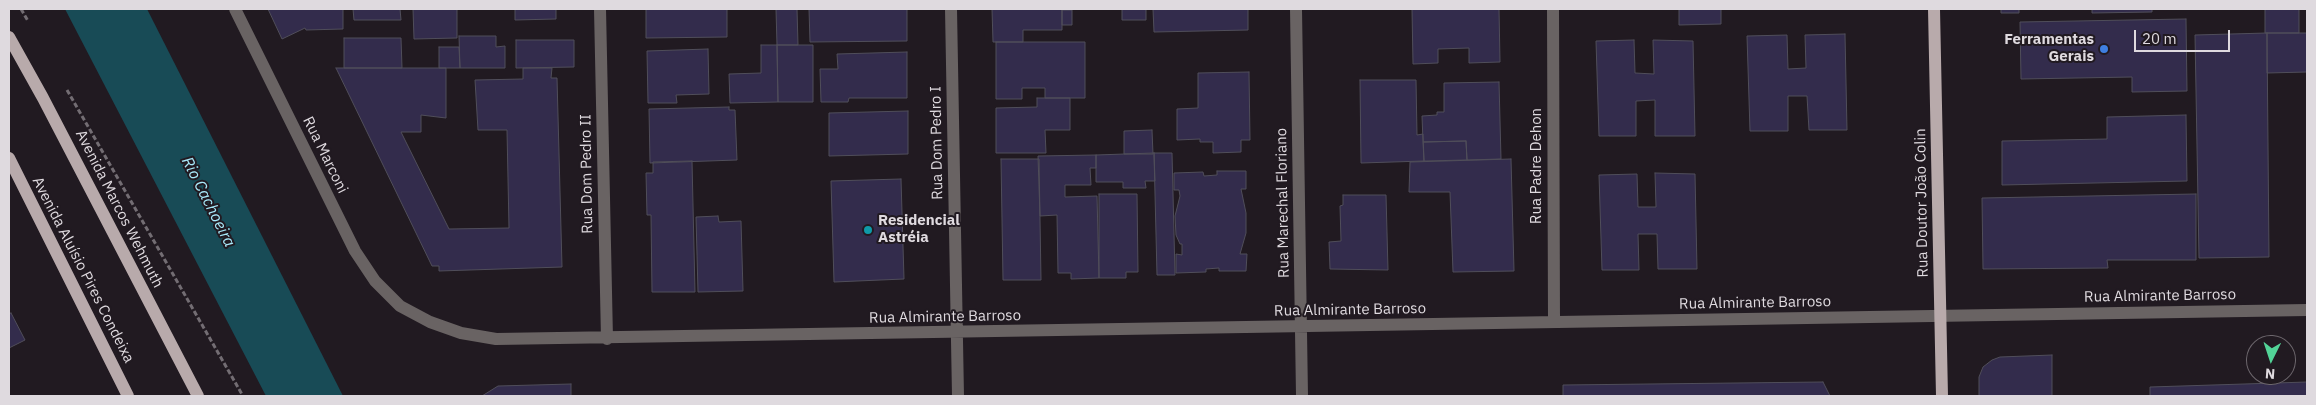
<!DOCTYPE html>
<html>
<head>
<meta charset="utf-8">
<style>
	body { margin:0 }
	#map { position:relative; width:2316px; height:405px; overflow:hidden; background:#211a21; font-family:"IBM Plex Sans",sans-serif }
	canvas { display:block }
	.frame { position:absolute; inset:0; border:10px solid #dfdadf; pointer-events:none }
	.north { position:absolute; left:2246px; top:335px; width:50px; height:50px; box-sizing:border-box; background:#211a21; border:1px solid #6d676d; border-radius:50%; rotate:184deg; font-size:14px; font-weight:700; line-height:20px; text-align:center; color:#dfdadf }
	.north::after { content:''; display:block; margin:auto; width:18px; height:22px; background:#52d397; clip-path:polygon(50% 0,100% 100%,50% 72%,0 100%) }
	.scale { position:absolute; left:2134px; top:30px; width:96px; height:22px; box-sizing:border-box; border:2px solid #dfdadf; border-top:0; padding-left:6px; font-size:15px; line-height:18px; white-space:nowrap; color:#dfdadf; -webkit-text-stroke:4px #211a21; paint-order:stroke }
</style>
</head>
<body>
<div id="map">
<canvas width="2316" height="405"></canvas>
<div class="frame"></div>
<div class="north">N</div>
<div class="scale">20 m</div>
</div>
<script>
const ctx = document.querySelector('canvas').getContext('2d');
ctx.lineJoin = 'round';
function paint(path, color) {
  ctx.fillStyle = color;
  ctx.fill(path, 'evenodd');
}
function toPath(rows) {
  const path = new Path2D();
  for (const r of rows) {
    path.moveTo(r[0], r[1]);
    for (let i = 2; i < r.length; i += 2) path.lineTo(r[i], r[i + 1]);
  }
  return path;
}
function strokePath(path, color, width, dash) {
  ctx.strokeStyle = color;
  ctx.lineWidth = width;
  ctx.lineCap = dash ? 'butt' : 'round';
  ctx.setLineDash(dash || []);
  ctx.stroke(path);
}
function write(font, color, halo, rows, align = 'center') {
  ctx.font = font + ' "IBM Plex Sans",sans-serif';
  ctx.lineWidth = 4;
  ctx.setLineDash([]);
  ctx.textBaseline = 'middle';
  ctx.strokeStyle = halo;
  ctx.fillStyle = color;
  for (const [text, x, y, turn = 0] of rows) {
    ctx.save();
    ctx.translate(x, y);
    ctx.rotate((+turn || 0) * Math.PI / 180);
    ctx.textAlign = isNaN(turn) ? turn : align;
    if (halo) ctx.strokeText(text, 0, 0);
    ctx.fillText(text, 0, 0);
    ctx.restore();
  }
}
paint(toPath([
	[65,9,147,9,343,396,266,396]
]), '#184b56');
const building = toPath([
	[268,9,343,9,343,29,306,30,305,28,282,39,268,9],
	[353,9,400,9,401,20,354,20,353,9],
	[413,9,457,9,457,38,414,39,413,9],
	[515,9,556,9,556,19,515,20,515,9],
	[646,9,727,9,727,37,646,38,646,9],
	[776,9,797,9,798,45,777,45,776,9],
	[809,9,907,9,907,41,810,42,809,9],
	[992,9,1062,9,1062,30,1023,30,1023,42,993,42,992,9],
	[1122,9,1146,9,1146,20,1122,20,1122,9],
	[1153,9,1248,9,1248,30,1154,32,1153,9],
	[1412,9,1499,9,1500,62,1469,63,1469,48,1438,49,1438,63,1413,64,1412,9],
	[1679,9,1721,9,1721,24,1679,25,1679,9],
	[2001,9,2019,9,2019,13,2001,13,2001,9],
	[2092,9,2152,9,2152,12,2092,13,2092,9],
	[2265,9,2299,9,2299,33,2265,33,2265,9],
	[1062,10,1072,10,1072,25,1062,25,1062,10],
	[2186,19,2187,91,2132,92,2132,77,2021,79,2020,22,2186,19],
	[2267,33,2269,257,2199,258,2195,35,2267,33],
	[2267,33,2307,33,2307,72,2267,73,2267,33],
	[1845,34,1847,130,1809,130,1807,96,1788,96,1788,131,1750,131,1747,36,1787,35,1788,69,1806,68,1805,35,1845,34],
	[459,36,496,36,496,47,505,46,505,68,460,68,459,36],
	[344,38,401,38,402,68,344,68,344,38],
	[516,40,574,40,574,67,516,68,516,40],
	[1634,40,1635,73,1654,74,1653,40,1693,41,1695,136,1655,136,1655,100,1636,101,1636,136,1599,136,1596,41,1634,40],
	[996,42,1085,42,1085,98,1045,98,1045,88,1022,88,1022,99,996,99,996,42],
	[761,45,777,45,778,102,730,103,729,74,761,73,761,45],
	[777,45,813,45,813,102,778,102,777,45],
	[439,47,459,47,460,68,439,68,439,47],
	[708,49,709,94,676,95,677,103,648,103,647,51,708,49],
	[907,52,907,98,849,98,848,102,821,102,820,69,838,69,837,54,907,52],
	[336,68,446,68,446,118,421,115,421,132,401,132,449,229,509,228,507,130,478,130,475,80,523,79,523,68,552,68,551,78,557,78,562,267,439,271,439,266,432,266,336,68],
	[1249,72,1250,140,1241,140,1241,152,1213,153,1213,142,1200,142,1200,139,1177,140,1177,109,1198,108,1198,73,1249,72],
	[1360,80,1416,80,1417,135,1423,134,1424,161,1361,163,1360,80],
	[1499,82,1501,159,1467,160,1466,141,1423,142,1422,116,1437,115,1437,112,1444,112,1444,83,1499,82],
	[1037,98,1070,98,1070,130,1045,130,1046,153,996,153,996,108,1037,107,1037,98],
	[729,107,729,110,735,110,737,160,650,163,649,109,729,107],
	[908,111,908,154,829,156,829,113,908,111],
	[2186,115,2187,181,2002,185,2002,141,2107,139,2107,117,2186,115],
	[1152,130,1153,154,1124,154,1124,131,1152,130],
	[1466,141,1467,160,1424,161,1423,142,1466,141],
	[1154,153,1155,181,1145,181,1146,188,1123,188,1123,182,1096,182,1096,155,1154,153],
	[1154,153,1172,153,1175,275,1157,275,1154,153],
	[1096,155,1096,168,1090,168,1091,185,1065,185,1065,197,1097,196,1099,278,1071,279,1071,273,1058,273,1057,215,1040,216,1038,156,1096,155],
	[1001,159,1039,159,1041,280,1003,280,1001,159],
	[1511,159,1514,271,1453,272,1450,192,1409,192,1410,162,1511,159],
	[692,161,695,292,652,292,651,215,647,215,646,173,653,173,653,162,692,161],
	[1217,171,1246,171,1246,189,1241,189,1246,213,1246,233,1240,254,1247,254,1246,271,1219,271,1219,268,1206,269,1206,272,1176,273,1176,254,1182,255,1182,244,1180,244,1176,235,1175,216,1180,196,1179,190,1174,190,1174,173,1203,172,1204,176,1217,175,1217,171],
	[1655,173,1695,174,1697,269,1658,269,1657,234,1638,234,1639,270,1602,270,1599,175,1637,174,1638,207,1656,207,1655,173],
	[901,179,904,279,834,282,831,181,901,179],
	[1099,194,1137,194,1138,272,1126,272,1126,278,1099,278,1099,194],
	[2196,194,2196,260,2107,260,2108,268,1983,269,1982,198,2196,194],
	[1343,195,1386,195,1388,270,1330,269,1329,242,1341,241,1340,206,1343,205,1343,195],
	[718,216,719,222,741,221,743,291,698,292,696,217,718,216],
	[11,313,25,340,9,348,9,314,11,313],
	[2052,355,2052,396,1979,396,1979,377,1983,367,1992,360,2000,357,2052,355],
	[1823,382,1830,396,1563,396,1563,385,1823,382],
	[2307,382,2307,396,2150,396,2150,387,2307,382],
	[571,384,571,396,482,396,498,386,571,384]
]);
paint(building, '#332c4c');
strokePath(building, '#504e5a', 1);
strokePath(toPath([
	[21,9,28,21],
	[67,90,243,396]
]), '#736d73', 3, [5, 2.5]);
strokePath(toPath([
	[235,9,355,251,375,281,400,306,430,322,461,333,496,339,2307,310],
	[600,9,607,339],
	[951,9,958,396],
	[1296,9,1302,396],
	[1553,9,1554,322]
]), '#696363', 12);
strokePath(toPath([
	[1934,9,1942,396],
	[9,37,43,98,198,396],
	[9,158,128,396]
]), '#b8aaab', 12);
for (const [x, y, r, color] of [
	[2104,49,5,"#3f7fe0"],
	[868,230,5,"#0f9aa8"]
]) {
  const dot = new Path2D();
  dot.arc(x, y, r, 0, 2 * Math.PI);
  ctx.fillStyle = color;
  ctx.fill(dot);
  strokePath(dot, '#211a21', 2);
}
write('bold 15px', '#dfdadf', '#211a21', [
	["Ferramentas",2094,40],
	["Gerais",2094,57],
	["Residencial",878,221,"left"],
	["Astréia",878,238,"left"]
], 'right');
write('15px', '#dfdadf', '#211a21', [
	["Rua Dom Pedro I",937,143,-91],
	["Rua Marconi",325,155,64],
	["Rua Padre Dehon",1537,166,-90],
	["Rua Dom Pedro II",587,174,-91],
	["Rua Marechal Floriano",1283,203,-91],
	["Rua Doutor João Colin",1922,203,-91],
	["Avenida Marcos Wehmuth",119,209,63],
	["Avenida Aluísio Pires Condeixa",83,270,63],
	["Rua Almirante Barroso",2160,296,-1],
	["Rua Almirante Barroso",1755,303,-1],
	["Rua Almirante Barroso",1350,310,-1],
	["Rua Almirante Barroso",945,317,-1]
]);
write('italic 16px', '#a7e8f8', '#211a21', [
	["Rio Cachoeira",208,202,63]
]);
</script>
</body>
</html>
